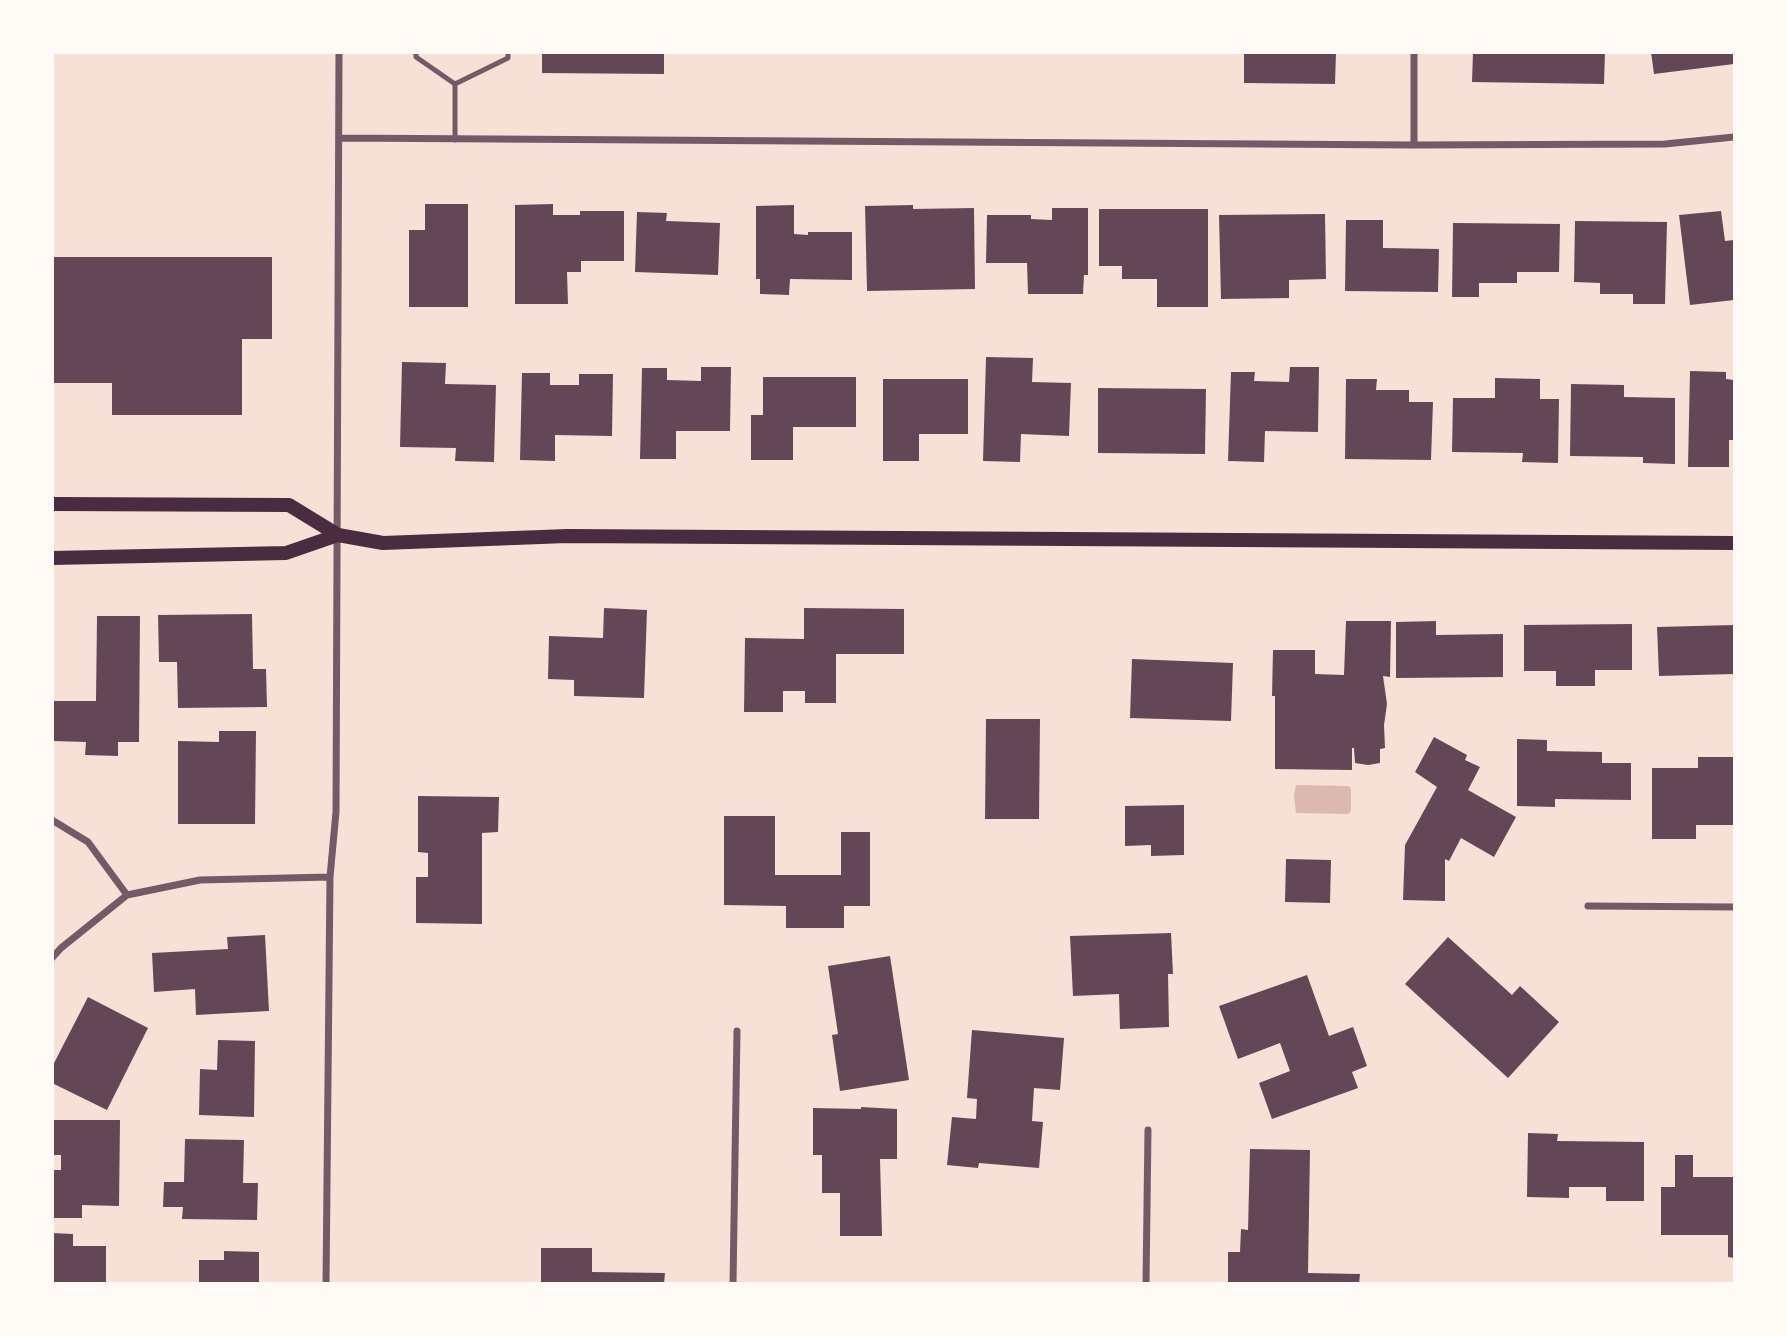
<!DOCTYPE html>
<html>
<head>
<meta charset="utf-8">
<style>
	body { margin:0 }
	#map { position:relative; width:1787px; height:1336px; overflow:hidden; background:#f7e1d7; font-family:"Space Grotesk",sans-serif }
	canvas { display:block }
	.frame { position:absolute; inset:0; border:54px solid #fffaf5; pointer-events:none }
</style>
</head>
<body>
<div id="map">
<canvas width="1787" height="1336"></canvas>
<div class="frame"></div>
</div>
<script>
const ctx = document.querySelector('canvas').getContext('2d');
ctx.lineJoin = 'round';
function paint(path, color) {
  ctx.fillStyle = color;
  ctx.fill(path, 'evenodd');
}
function toPath(rows) {
  const path = new Path2D();
  for (const r of rows) {
    path.moveTo(r[0], r[1]);
    for (let i = 2; i < r.length; i += 2) path.lineTo(r[i], r[i + 1]);
  }
  return path;
}
function strokePath(path, color, width, dash) {
  ctx.strokeStyle = color;
  ctx.lineWidth = width;
  ctx.lineCap = dash ? 'butt' : 'round';
  ctx.setLineDash(dash || []);
  ctx.stroke(path);
}
paint(toPath([
	[1296,785,1348,786,1351,788,1351,811,1348,814,1296,813,1294,795]
]), '#dcb8b0');
paint(toPath([
	[542,52,664,52,664,74,542,73],
	[1244,52,1336,52,1335,84,1244,83],
	[1473,52,1605,52,1604,84,1472,82],
	[1651,52,1734,52,1734,64,1654,74],
	[425,204,468,204,468,307,409,307,409,230,425,230],
	[553,204,553,215,580,215,580,211,624,211,624,261,581,261,581,272,567,272,568,304,515,304,515,205],
	[794,205,794,234,808,235,808,232,852,232,852,280,790,279,789,295,760,294,760,279,756,279,756,206],
	[913,205,913,209,974,208,975,289,867,291,865,206],
	[1052,208,1088,208,1088,275,1084,275,1083,294,1028,294,1027,263,986,263,987,215,1031,215,1031,219,1052,220],
	[1099,209,1208,209,1208,307,1157,307,1157,279,1122,279,1122,266,1099,266],
	[1721,211,1725,241,1734,240,1734,300,1690,305,1679,215],
	[637,212,667,213,666,221,720,223,718,275,635,272],
	[1325,214,1326,279,1289,280,1289,298,1221,299,1219,215],
	[1346,220,1383,220,1383,248,1439,249,1438,292,1345,291],
	[1575,221,1667,222,1665,304,1633,304,1633,294,1600,294,1600,283,1574,282],
	[1453,223,1560,224,1559,272,1517,272,1517,283,1479,283,1479,297,1452,297],
	[52,257,272,257,272,339,242,339,242,415,112,415,112,383,52,383],
	[986,357,1033,358,1032,382,1071,383,1069,436,1021,434,1020,462,983,461],
	[402,362,446,363,445,384,496,385,494,462,455,461,456,448,400,447],
	[701,367,731,367,730,431,676,431,676,459,640,459,642,368,667,368,667,380,701,381],
	[1290,367,1319,367,1318,432,1265,431,1264,462,1228,461,1231,372,1255,372,1254,381,1289,382],
	[1690,371,1726,372,1726,379,1734,380,1734,440,1729,440,1729,467,1688,467],
	[522,373,550,373,550,385,579,385,579,374,613,374,612,436,555,435,555,461,520,460],
	[763,377,856,377,856,427,793,427,793,460,751,460,751,415,763,415],
	[1495,378,1540,379,1540,399,1559,399,1558,463,1522,462,1523,453,1452,452,1453,398,1495,398],
	[883,379,968,379,968,434,919,434,919,461,883,461],
	[1346,379,1377,379,1376,390,1409,390,1409,402,1433,402,1431,460,1345,459],
	[1571,384,1624,385,1624,397,1675,398,1675,464,1643,463,1643,457,1570,456],
	[1098,388,1206,389,1205,454,1098,453],
	[604,608,647,610,644,698,574,696,574,680,548,679,549,636,603,638],
	[804,608,904,609,904,654,836,654,836,703,805,703,805,691,783,691,783,712,744,712,745,638,804,639],
	[252,614,253,669,266,669,267,707,178,708,177,662,159,662,158,615],
	[97,616,140,616,139,742,118,742,118,756,85,755,86,742,52,741,52,701,96,701],
	[1346,621,1391,621,1390,677,1383,676,1387,704,1384,725,1385,748,1380,749,1380,763,1368,765,1355,763,1354,748,1352,748,1352,770,1275,769,1275,696,1272,696,1273,650,1315,650,1315,674,1344,675],
	[1436,621,1436,635,1503,634,1503,677,1396,678,1396,622],
	[1632,624,1632,670,1595,670,1595,686,1556,686,1556,671,1524,671,1524,625],
	[1734,625,1734,674,1659,676,1657,627],
	[1132,659,1233,663,1231,721,1130,718],
	[986,719,1040,719,1039,819,985,819],
	[219,731,256,731,255,824,178,824,178,741,219,742],
	[1434,737,1467,755,1465,760,1480,767,1468,790,1516,817,1494,857,1461,838,1449,861,1445,859,1445,901,1403,900,1405,845,1437,787,1415,772],
	[1517,739,1547,740,1547,751,1602,752,1602,763,1631,763,1631,800,1555,799,1555,807,1517,806],
	[1698,757,1733,757,1734,825,1696,825,1696,839,1652,839,1652,768,1698,768],
	[418,796,499,797,498,832,482,833,482,924,416,923,416,877,428,877,428,853,418,852],
	[1184,805,1184,855,1151,856,1151,845,1125,846,1125,806],
	[724,816,775,816,775,875,841,875,841,832,870,832,870,906,844,906,844,928,786,928,786,906,724,905],
	[1286,859,1331,860,1330,903,1285,902],
	[1171,933,1173,974,1168,974,1169,1027,1120,1029,1119,994,1073,996,1070,936],
	[265,935,269,1011,196,1015,195,989,154,992,152,953,228,949,227,937],
	[1448,937,1512,995,1520,986,1559,1022,1508,1078,1405,984],
	[890,956,909,1080,840,1091,832,1035,838,1034,828,966],
	[1307,975,1329,1036,1353,1027,1367,1066,1352,1072,1358,1088,1272,1119,1259,1083,1290,1071,1280,1043,1238,1059,1219,1006],
	[88,997,148,1028,107,1110,52,1083,52,1067],
	[972,1030,1064,1038,1060,1090,1034,1088,1032,1121,1043,1122,1039,1168,979,1163,978,1168,947,1165,952,1117,976,1119,977,1099,967,1098],
	[218,1040,255,1041,254,1117,199,1115,200,1069,217,1070],
	[861,1107,897,1109,897,1159,880,1159,882,1236,840,1236,840,1193,822,1193,822,1155,813,1155,813,1108,861,1109],
	[52,1120,120,1120,119,1206,82,1205,82,1218,52,1218,52,1170,61,1170,61,1155,52,1155],
	[1528,1133,1558,1134,1557,1141,1644,1142,1644,1201,1606,1201,1606,1187,1569,1187,1569,1198,1527,1197],
	[185,1139,244,1140,243,1183,258,1183,257,1220,182,1219,183,1207,163,1207,164,1182,184,1182],
	[1250,1149,1310,1150,1308,1273,1360,1274,1359,1284,1228,1284,1228,1252,1240,1252,1241,1229,1248,1230],
	[1675,1155,1693,1155,1693,1177,1734,1177,1734,1258,1728,1257,1728,1235,1661,1235,1661,1187,1675,1187],
	[52,1233,73,1234,73,1246,106,1246,106,1284,52,1284],
	[541,1248,592,1248,592,1272,665,1273,664,1284,541,1284],
	[224,1251,259,1252,259,1284,199,1284,199,1260,224,1260]
]), '#644757');
strokePath(toPath([
	[416,52,416,57,455,84],
	[455,84,508,58,508,52],
	[455,140,455,84]
]), '#755966', 5);
strokePath(toPath([
	[340,138,1414,145,1665,144,1734,137],
	[1414,145,1414,52],
	[52,820,88,842,127,895],
	[1588,906,1734,907],
	[52,958,61,948,127,895,200,880,330,877],
	[326,1284,330,877,336,812,339,52],
	[733,1284,737,1031],
	[1146,1284,1148,1130]
]), '#755966', 7);
strokePath(toPath([
	[52,504,289,505,338,535,383,543,567,536,1734,543],
	[52,558,286,553,338,535]
]), '#4a2c40', 14);
</script>
</body>
</html>
